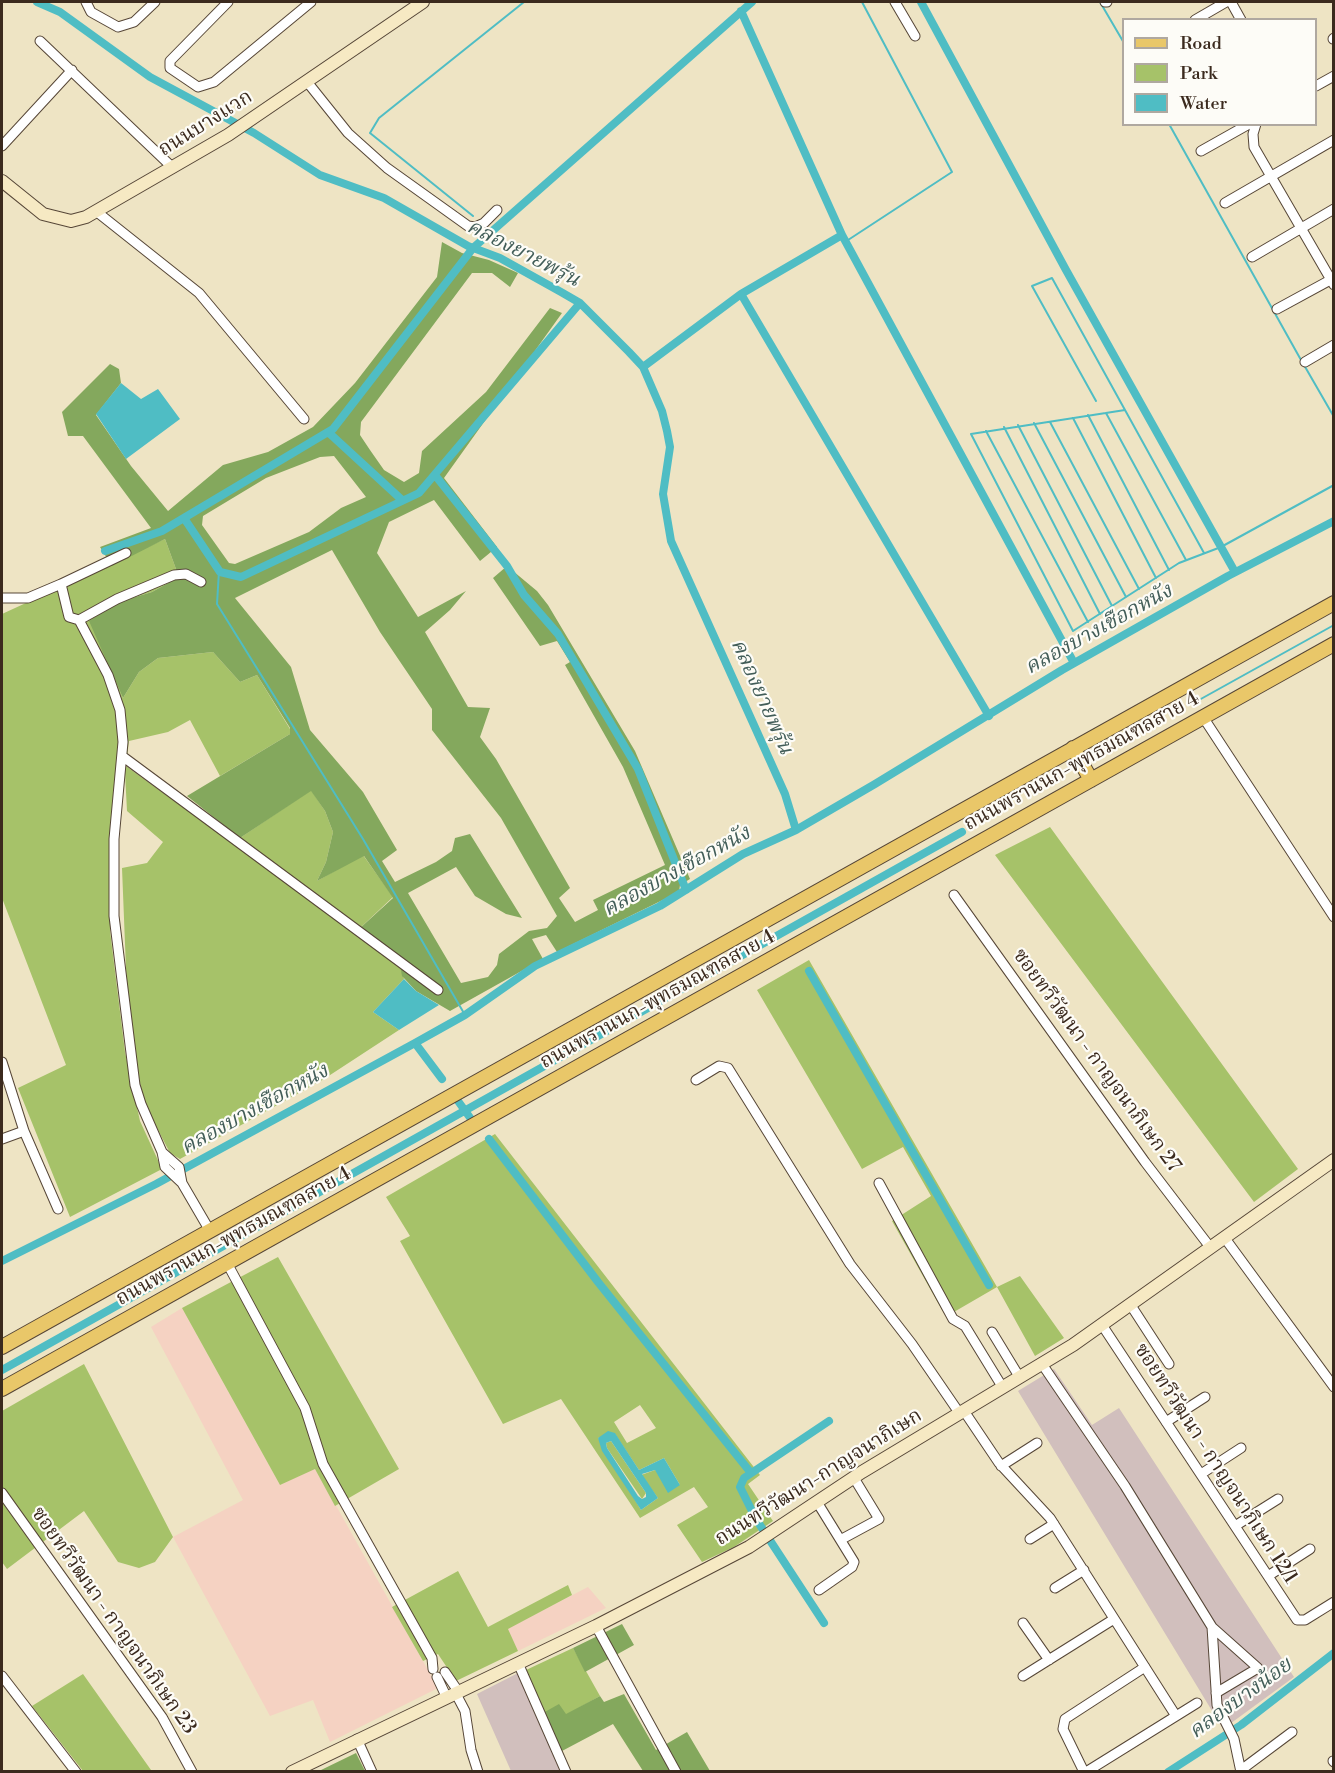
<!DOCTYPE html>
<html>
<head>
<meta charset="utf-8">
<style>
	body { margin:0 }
	#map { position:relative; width:1335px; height:1773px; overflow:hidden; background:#eee4c4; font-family:"Libre Bodoni",serif }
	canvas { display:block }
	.frame { position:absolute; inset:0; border:3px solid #3b2a1e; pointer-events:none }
	.legend { position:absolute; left:1122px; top:18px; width:195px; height:108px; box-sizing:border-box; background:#fdfcf7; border:2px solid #afa8a0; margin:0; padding:8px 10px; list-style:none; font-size:18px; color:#3b2a1e }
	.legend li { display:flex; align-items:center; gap:12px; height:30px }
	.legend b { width:30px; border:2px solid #afa8a0 }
</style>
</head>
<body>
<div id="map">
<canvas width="1335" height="1773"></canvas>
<div class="frame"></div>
<ul class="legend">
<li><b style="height:8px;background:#e9c769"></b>Road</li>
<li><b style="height:16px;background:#a6c269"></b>Park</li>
<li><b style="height:16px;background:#4fbdc4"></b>Water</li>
</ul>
</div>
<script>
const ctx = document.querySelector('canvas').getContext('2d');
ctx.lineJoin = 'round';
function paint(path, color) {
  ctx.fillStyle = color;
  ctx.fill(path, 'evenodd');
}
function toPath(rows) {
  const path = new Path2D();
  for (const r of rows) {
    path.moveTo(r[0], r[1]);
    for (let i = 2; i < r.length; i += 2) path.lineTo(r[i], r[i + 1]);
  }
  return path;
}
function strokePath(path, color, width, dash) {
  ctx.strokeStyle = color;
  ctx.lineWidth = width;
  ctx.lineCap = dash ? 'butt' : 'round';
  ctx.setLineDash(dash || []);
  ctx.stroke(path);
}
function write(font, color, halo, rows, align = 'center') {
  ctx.font = font + ' "Libre Bodoni","Noto Serif Thai",serif';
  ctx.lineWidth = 4.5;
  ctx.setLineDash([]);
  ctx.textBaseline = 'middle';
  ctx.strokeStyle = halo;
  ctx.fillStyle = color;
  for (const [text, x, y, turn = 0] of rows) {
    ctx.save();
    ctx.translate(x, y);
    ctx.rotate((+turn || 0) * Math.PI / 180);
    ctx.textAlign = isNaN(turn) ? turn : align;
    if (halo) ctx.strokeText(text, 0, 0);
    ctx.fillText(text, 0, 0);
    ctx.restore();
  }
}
paint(toPath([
	[182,1308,280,1485,315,1468,438,1688,330,1742,313,1700,270,1716,173,1537,243,1500,151,1327],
	[588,1587,606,1608,518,1651,507,1629]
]), '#f5d2c2');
paint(toPath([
	[1054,1369,1092,1425,1119,1408,1294,1677,1223,1729,1018,1391],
	[518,1673,560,1771,511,1771,477,1694]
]), '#d1bfbd');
paint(toPath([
	[165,539,176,569,168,583,152,592,118,602,108,661,123,698,139,672,158,658,213,652,240,682,257,675,290,729,290,734,220,776,190,720,168,732,129,741,126,766,400,965,404,979,373,1012,399,1030,324,1079,180,1159,170,1153,144,1103,138,1073,127,994,122,868,147,863,163,842,127,811,125,773,110,931,125,1052,140,1121,162,1169,70,1217,18,1088,66,1065,2,898,2,614],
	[311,790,325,811,333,832,326,862,317,881,363,855,393,897,359,929,240,838],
	[1050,827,1298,1169,1254,1202,995,855],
	[809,960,997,1287,1020,1276,1064,1338,1035,1356,997,1287,947,1316,942,1310,892,1221,931,1196,903,1147,862,1169,757,990],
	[495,1134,760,1475,748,1484,773,1521,734,1547,702,1562,677,1525,708,1507,694,1487,640,1518,561,1399,503,1424,400,1241,410,1236,386,1197],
	[640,1405,656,1428,627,1443,614,1422],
	[615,1434,639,1470,664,1458,680,1485,655,1470,641,1475,658,1498,641,1510,598,1438],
	[278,1257,399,1469,335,1506,315,1469,280,1485,182,1308],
	[84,1364,173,1537,155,1562,139,1568,118,1562,84,1511,7,1569,2,1562,2,1411],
	[611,1441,646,1493,642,1499,607,1448,606,1443],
	[458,1571,488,1627,568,1585,572,1595,508,1629,518,1651,456,1681,438,1654,423,1661,392,1607],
	[573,1648,600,1696,566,1715,543,1713,526,1670],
	[83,1674,151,1770,83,1771,32,1706]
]), '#a6c269');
paint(toPath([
	[442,242,462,253,489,260,518,273,510,287,492,273,472,273,361,422,360,435,370,450,384,470,404,482,419,473,422,451,486,392,550,308,562,313,444,478,497,547,480,561,434,500,389,522,377,553,418,617,466,591,450,610,425,632,468,707,490,708,480,737,496,759,570,888,559,898,575,922,598,910,593,900,665,865,623,767,565,665,570,662,557,641,540,646,493,578,507,566,537,591,548,605,635,751,690,879,680,885,679,892,557,952,546,935,532,939,543,959,450,1011,416,991,402,976,400,965,359,929,393,898,364,856,317,881,326,862,333,832,325,811,311,791,240,838,187,796,290,734,290,728,257,675,240,682,213,652,158,658,139,672,123,698,89,621,118,602,152,592,168,583,176,569,165,539,112,566,100,547,151,528,83,436,68,436,62,412,110,364,119,369,121,383,96,415,131,466,168,511,223,465,268,452,313,427,355,383,437,277],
	[334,456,366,497,341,508,309,532,235,564,229,563,202,525,203,516,266,478,320,457],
	[332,550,380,632,432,709,432,730,501,818,557,916,547,928,529,931,499,954,497,965,488,977,461,983,408,893,456,867,475,896,506,914,522,918,470,834,455,838,452,851,436,862,395,882,382,861,397,850,363,792,310,730,291,667,235,598],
	[622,1624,634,1645,585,1672,573,1648],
	[624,1694,656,1750,687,1732,710,1771,643,1771,613,1724,562,1751,543,1713,559,1704,566,1714,600,1696,604,1702],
	[356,1753,365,1771,319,1771]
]), '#84a85d');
paint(toPath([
	[121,383,141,399,158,389,180,419,126,459,96,414],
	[404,979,416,991,439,1005,399,1030,373,1012],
	[608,1431,615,1433,639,1470,664,1458,680,1485,668,1493,655,1470,642,1474,658,1498,641,1510,602,1451,598,1438],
	[611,1441,646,1493,646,1497,642,1499,638,1496,607,1448,606,1443]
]), '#4fbdc4');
strokePath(toPath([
	[1100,2,1124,43],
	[1169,124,1301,360],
	[473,216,370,133,379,118,524,2],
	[845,242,952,172,862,2],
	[1304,365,1334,417],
	[1096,401,1032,286,1052,278,1125,410],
	[1106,413,1186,560],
	[1088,415,1169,570],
	[1073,418,1156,578],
	[1050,422,1139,589],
	[1034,423,1126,597],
	[1018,425,1112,606],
	[1004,427,1100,614],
	[986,431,1088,622],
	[1204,553,1125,410,971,434,1073,631,1179,563,1221,547,1334,485],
	[219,571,217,604,363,839,465,1015],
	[1199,700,1334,625]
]), '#4fbdc4', 2);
strokePath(toPath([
	[37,2,60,12,150,77,254,133,320,175,384,198,468,246,500,258,561,292,580,303,629,352,643,367,662,411,667,431,670,447,663,494,671,541,785,794,796,830],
	[921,2,1066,270,1235,572],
	[741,11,842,235,1074,663],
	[741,294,989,716],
	[643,367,741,294,842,235],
	[328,432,402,500],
	[435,475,507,566,524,595,558,634,638,769,686,890],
	[184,518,220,572,241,577,419,493,580,303],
	[105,551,162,531,333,429,473,248,752,2],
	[809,971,989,1285],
	[415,1043,442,1079],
	[458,1101,471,1119],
	[489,1139,598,1282,751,1473],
	[2,1261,156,1184,415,1043,465,1015,535,966,660,906,743,854,796,830,875,784,1062,670,1228,576,1334,521],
	[2,1370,962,832],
	[824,1623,756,1519,740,1487,744,1478,829,1421],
	[1168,1772,1241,1725,1334,1653]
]), '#4fbdc4', 8);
const street = toPath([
	[86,2,91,12,118,27,134,22,155,2],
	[228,2,170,61,170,68,198,87,214,82,311,2],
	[895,2,915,36],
	[1105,2,1107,2],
	[1231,2,1241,20],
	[1195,20,1226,2],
	[1333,39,1334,38],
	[40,41,173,168],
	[308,83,348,133,387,168,468,226,475,227,484,223,497,210],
	[1316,86,1334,76],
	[1256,124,1253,134,1254,147,1334,285],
	[2,146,72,70],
	[1201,151,1249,124],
	[1225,203,1334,140],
	[97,212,199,293,304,419],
	[1252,257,1334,209],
	[1277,309,1334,278],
	[1305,362,1334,345],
	[126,553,61,584,69,617,79,620,117,599,174,575,186,574,201,582],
	[2,598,28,598,61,584],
	[79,620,108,675,120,710,123,742,114,839,114,916,135,1085,141,1104,162,1152],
	[1203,717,1334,917],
	[122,756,438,990],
	[954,895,1145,1162,1210,1247],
	[2,1062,24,1131,58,1209],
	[696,1080,719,1066,728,1068,850,1264,912,1344,960,1414],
	[2,1139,24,1131],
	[182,1183,179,1167,162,1152,165,1167,182,1183,210,1231],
	[879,1183,953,1319,965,1326,1003,1388],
	[1224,1237,1334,1387],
	[227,1263,305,1408,323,1464,432,1658,433,1669],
	[1130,1304,1169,1364],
	[1102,1325,1297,1620,1305,1620,1334,1602],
	[992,1332,1020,1378],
	[1042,1364,1125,1486,1212,1627,1217,1705,1234,1739,1241,1772],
	[964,1411,999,1463,1050,1518,1176,1716],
	[1166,1422,1205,1397],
	[1001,1466,1037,1443],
	[1201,1474,1241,1448],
	[2,1493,162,1717,192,1772],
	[817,1502,854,1562,852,1567,819,1590],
	[1235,1526,1278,1499],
	[842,1539,879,1519,854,1478],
	[1030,1539,1054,1524],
	[1268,1576,1310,1549],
	[1055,1588,1084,1570],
	[1023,1623,1049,1660],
	[596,1626,676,1772],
	[1212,1627,1258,1668,1216,1693],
	[518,1663,566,1772],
	[445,1672,458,1691],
	[2,1676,76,1772],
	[1023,1676,1114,1619],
	[437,1677,446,1696],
	[455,1692,465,1711,471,1750,478,1772],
	[357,1739,372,1772],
	[1333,1761,1334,1762],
	[1241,1770,1292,1732],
	[1084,1772,1063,1729,1065,1719,1145,1667],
	[1086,1772,1197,1703]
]);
const secondary = toPath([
	[2,181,43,214,71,221,86,217,228,135,423,2],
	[292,1772,596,1626,749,1547,862,1472,1073,1345,1334,1160]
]);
const primary = toPath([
	[1073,748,1091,780],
	[2,1347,1334,603],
	[2,1389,1334,644]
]);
strokePath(street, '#564637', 11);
strokePath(secondary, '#564637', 14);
strokePath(primary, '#564637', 16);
strokePath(street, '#fff', 9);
strokePath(secondary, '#f6e9c3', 12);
strokePath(primary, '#e9c769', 14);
write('20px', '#3b2a1e', '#fdfcf7', [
	["ถนนบางแวก",206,124,-32],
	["ถนนพรานนก-พุทธมณฑลสาย 4",1082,762,-29],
	["ถนนพรานนก-พุทธมณฑลสาย 4",658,1000,-29],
	["ซอยทวีวัฒนา - กาญจนาภิเษก 27",1096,1061,54],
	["ถนนพรานนก-พุทธมณฑลสาย 4",234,1237,-29],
	["ซอยทวีวัฒนา - กาญจนาภิเษก 12/1",1215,1464,57],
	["ถนนทวีวัฒนา-กาญจนาภิเษก",819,1478,-32],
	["ซอยทวีวัฒนา - กาญจนาภิเษก 23",113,1621,55]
]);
write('italic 21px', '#425d58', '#fdfcf7', [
	["คลองยายพรุ้น",523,254,27],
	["คลองบางเชือกหนัง",1099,630,-29],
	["คลองยายพรุ้น",761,697,66],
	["คลองบางเชือกหนัง",677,872,-29],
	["คลองบางเชือกหนัง",255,1110,-29],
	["คลองบางน้อย",1241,1699,-36]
]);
</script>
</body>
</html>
